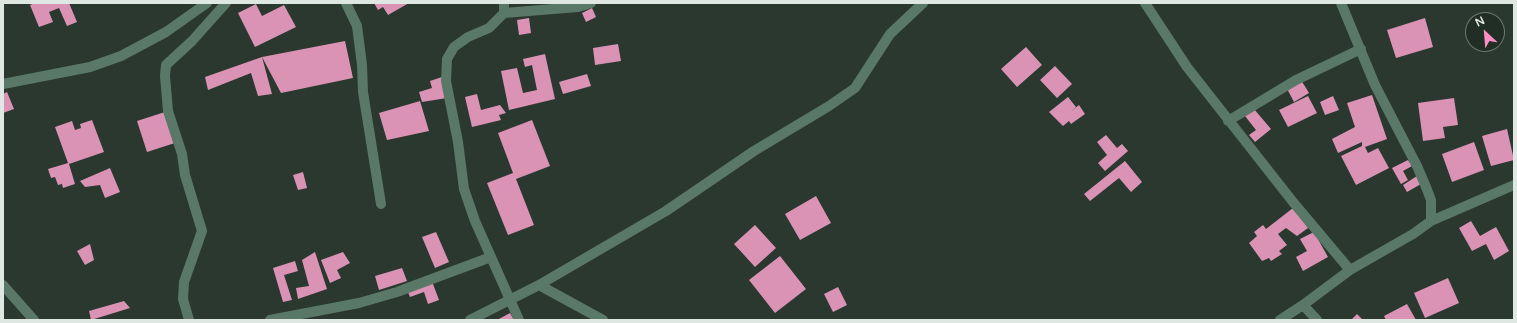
<!DOCTYPE html>
<html>
<head>
<meta charset="utf-8">
<style>
	body { margin:0 }
	#map { position:relative; width:1517px; height:323px; overflow:hidden; background:#2a3830; font-family:"Varela Round",sans-serif }
	canvas { display:block }
	.frame { position:absolute; inset:0; border:4px solid #dee7e2; pointer-events:none }
	.north { position:absolute; left:1465px; top:12px; width:40px; height:40px; box-sizing:border-box; background:#212e26; border:1px solid #6d7871; border-radius:50%; rotate:334deg; font-size:11px; font-weight:700; line-height:16px; text-align:center; color:#dee7e2 }
	.north::after { content:''; display:block; margin:auto; width:14px; height:18px; background:#fb8fc4; clip-path:polygon(50% 0,100% 100%,50% 72%,0 100%) }
</style>
</head>
<body>
<div id="map">
<canvas width="1517" height="323"></canvas>
<div class="frame"></div>
<div class="north">N</div>
</div>
<script>
const ctx = document.querySelector('canvas').getContext('2d');
ctx.lineJoin = 'round';
function paint(path, color) {
  ctx.fillStyle = color;
  ctx.fill(path, 'evenodd');
}
function toPath(rows) {
  const path = new Path2D();
  for (const r of rows) {
    path.moveTo(r[0], r[1]);
    for (let i = 2; i < r.length; i += 2) path.lineTo(r[i], r[i + 1]);
  }
  return path;
}
function strokePath(path, color, width, dash) {
  ctx.strokeStyle = color;
  ctx.lineWidth = width;
  ctx.lineCap = dash ? 'butt' : 'round';
  ctx.setLineDash(dash || []);
  ctx.stroke(path);
}
paint(toPath([
	[35,3,69,3,77,22,67,26,59,8,49,12,53,22,39,27,30,5],
	[374,3,409,3,388,15,383,7,378,10],
	[256,4,262,16,284,5,296,27,255,47,238,13],
	[592,8,596,17,586,22,582,13],
	[529,18,531,33,519,35,517,20],
	[1425,18,1433,47,1396,58,1387,30],
	[345,41,353,78,281,93,262,57,272,94,258,96,251,73,208,90,205,77,262,57],
	[618,44,621,61,595,65,593,48],
	[1026,47,1042,65,1017,87,1001,69],
	[545,54,555,99,509,110,501,71,517,68,523,93,537,90,532,65,525,67,523,59],
	[1055,66,1072,84,1057,98,1040,80],
	[587,74,591,86,563,94,559,82],
	[1298,75,1309,93,1294,102,1284,83],
	[442,77,447,98,422,102,419,92,432,88,430,81],
	[7,92,14,109,3,113,3,94],
	[477,94,481,110,500,105,506,113,499,115,501,120,472,127,465,97],
	[1372,95,1387,139,1365,147,1368,153,1378,148,1389,168,1356,185,1341,156,1362,146,1362,142,1338,153,1332,139,1355,127,1347,103],
	[1308,96,1317,113,1288,127,1279,110],
	[1333,96,1339,110,1325,115,1320,102],
	[1068,97,1076,107,1070,112,1079,105,1085,114,1071,124,1069,121,1063,126,1049,112],
	[1454,98,1458,125,1443,127,1445,138,1423,141,1418,103],
	[420,101,429,131,387,140,379,113],
	[1254,109,1271,129,1255,142,1249,135,1256,130,1245,116],
	[168,111,178,142,147,152,137,121],
	[92,120,104,152,69,164,75,184,63,188,62,184,58,185,55,177,51,178,48,169,68,163,55,127,72,121,75,130,81,128,80,124],
	[532,120,550,166,516,179,534,225,508,235,487,183,513,173,498,133],
	[1507,129,1514,160,1491,166,1482,136],
	[1106,135,1117,148,1122,144,1128,151,1105,171,1098,163,1107,155,1097,142],
	[1474,142,1484,170,1452,182,1442,154],
	[1408,160,1412,166,1403,171,1408,180,1401,184,1392,168],
	[1125,161,1142,182,1131,192,1119,178,1090,201,1084,194],
	[110,168,120,192,105,198,100,185,85,187,80,181],
	[303,172,307,188,298,190,293,175],
	[1417,176,1421,184,1407,192,1403,185],
	[816,196,831,223,800,240,785,214],
	[1293,208,1308,228,1297,236,1286,228,1278,234,1287,245,1279,251,1282,254,1271,261,1269,258,1262,261,1249,243,1257,236,1254,232,1263,225,1266,229],
	[1471,221,1480,236,1496,227,1509,251,1494,260,1486,244,1472,251,1459,228],
	[755,225,776,248,755,267,734,244],
	[436,232,449,262,435,268,422,237],
	[1314,232,1328,257,1303,271,1296,257,1307,251,1300,239],
	[90,244,94,260,85,265,77,251],
	[315,252,327,289,298,299,296,288,309,286,302,260],
	[343,252,350,263,337,270,341,278,330,283,321,260],
	[780,256,806,289,775,313,749,280],
	[295,261,298,271,284,275,292,300,283,302,273,268],
	[402,268,407,281,379,290,375,276],
	[430,276,439,300,428,304,424,292,410,297,405,285],
	[1448,278,1459,303,1425,318,1414,293],
	[838,287,847,305,833,312,824,294],
	[124,301,130,308,91,320,89,311],
	[1407,304,1416,320,1386,320,1384,316],
	[510,313,514,320,497,320],
	[1357,314,1363,320,1351,320]
]), '#da93b4');
strokePath(toPath([
	[346,3,357,26,362,65,363,92,381,204],
	[504,3,504,13,489,28,468,37,454,47,447,59,446,81,458,142,464,189,475,221,519,320],
	[1145,3,1187,67,1293,202,1350,270],
	[1341,3,1375,85,1417,166,1426,187,1431,200,1431,221],
	[504,13,578,7,591,3],
	[3,84,90,67,121,56,166,32,207,3],
	[1228,121,1296,80,1361,49],
	[3,285,34,320],
	[539,285,603,320],
	[1303,305,1317,320],
	[189,320,183,299,184,282,202,231,185,175,182,154,168,111,165,76,166,65,192,41,226,3],
	[270,320,359,303,397,292,491,257],
	[470,320,539,285,666,211,754,151,829,106,855,88,890,34,923,3],
	[1280,320,1303,305,1350,270,1413,234,1431,221,1514,185]
]), '#5a7867', 10);
</script>
</body>
</html>
